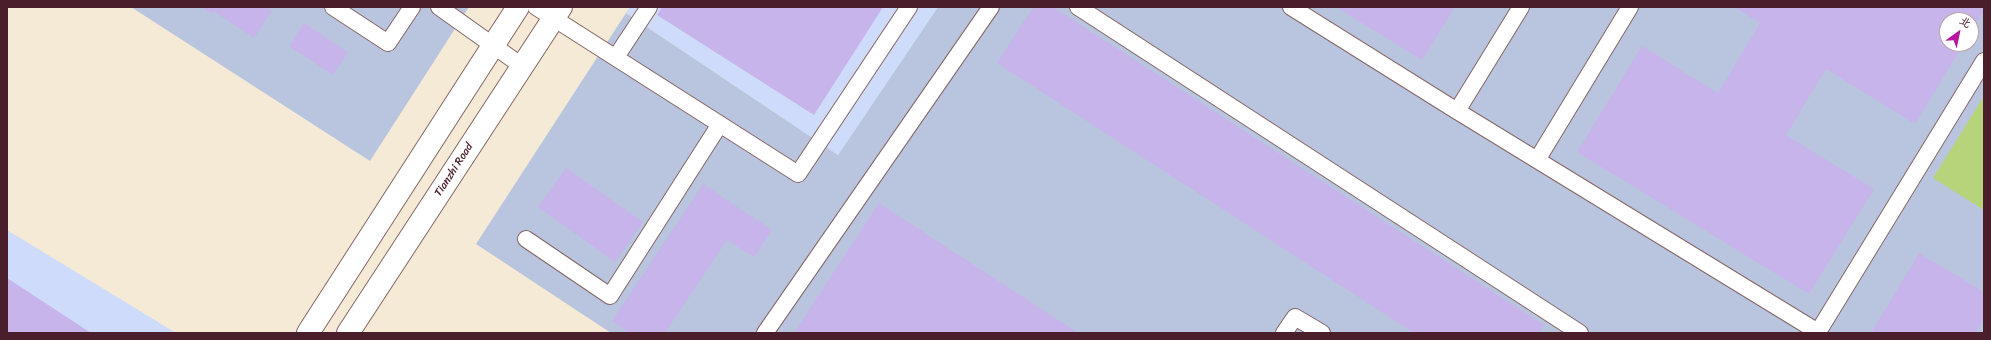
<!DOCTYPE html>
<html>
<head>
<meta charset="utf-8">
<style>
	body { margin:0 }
	#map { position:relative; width:1991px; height:340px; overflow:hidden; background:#f4ead5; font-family:Sriracha,"LXGW WenKai TC",sans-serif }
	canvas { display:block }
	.frame { position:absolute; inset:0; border:8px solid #4a1f2b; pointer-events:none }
	.north { position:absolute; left:1939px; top:12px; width:40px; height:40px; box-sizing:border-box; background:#fff; border:1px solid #b7a5aa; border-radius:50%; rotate:33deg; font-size:11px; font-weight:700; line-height:16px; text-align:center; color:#4a1f2b }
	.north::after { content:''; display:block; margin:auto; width:14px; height:18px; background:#b5179e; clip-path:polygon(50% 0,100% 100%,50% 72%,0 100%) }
</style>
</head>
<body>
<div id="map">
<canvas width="1991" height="340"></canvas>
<div class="frame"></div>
<div class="north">北</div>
</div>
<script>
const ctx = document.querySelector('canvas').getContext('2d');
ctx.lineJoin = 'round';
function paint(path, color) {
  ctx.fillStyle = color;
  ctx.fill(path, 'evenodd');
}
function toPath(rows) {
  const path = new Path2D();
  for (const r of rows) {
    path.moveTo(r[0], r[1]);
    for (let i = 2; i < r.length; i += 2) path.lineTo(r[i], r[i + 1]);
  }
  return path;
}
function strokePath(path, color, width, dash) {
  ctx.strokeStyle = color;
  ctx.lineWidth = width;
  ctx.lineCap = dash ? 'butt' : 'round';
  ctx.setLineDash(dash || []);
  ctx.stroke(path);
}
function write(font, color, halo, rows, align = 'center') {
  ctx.font = font + ' Sriracha,sans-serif';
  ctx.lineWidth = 3;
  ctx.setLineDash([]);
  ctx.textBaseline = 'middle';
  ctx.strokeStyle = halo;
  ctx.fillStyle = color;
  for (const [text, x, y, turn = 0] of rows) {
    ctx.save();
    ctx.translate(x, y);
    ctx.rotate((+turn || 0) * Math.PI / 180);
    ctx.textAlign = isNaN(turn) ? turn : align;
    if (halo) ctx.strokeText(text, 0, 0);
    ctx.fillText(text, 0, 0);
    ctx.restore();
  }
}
paint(toPath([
	[630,7,938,7,838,155,626,13],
	[7,230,176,333,7,333]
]), '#cedbfa');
paint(toPath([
	[131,7,469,7,370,161],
	[938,7,1984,7,1984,333,611,333,476,244,626,13,838,155],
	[1947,20,1971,20,1971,44,1947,44]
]), '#b9c5de');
paint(toPath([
	[1984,96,1984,210,1933,178]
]), '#b8d47a');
paint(toPath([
	[202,7,267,7,272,11,254,38,213,11,212,14],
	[662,7,883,7,814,115,657,15],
	[1033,7,1053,7,1544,325,1539,333,1414,333,997,63],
	[1336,7,1455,7,1422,60],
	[1734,7,1978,7,1984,11,1971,32,1971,20,1947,20,1947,44,1964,44,1915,124,1826,69,1786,135,1874,189,1809,294,1577,152,1642,46,1718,93,1760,23],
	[304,23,348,52,333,75,289,46],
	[566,168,643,222,615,262,538,207],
	[703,184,772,230,754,257,727,240,665,333,630,333,612,321],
	[879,203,1078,333,794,333],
	[1919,253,1984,292,1984,318,1975,333,1871,333],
	[7,278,91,333,7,333]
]), '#c7b4ea');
const service = toPath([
	[333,7,388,43,412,7],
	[439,7,522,66],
	[536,7,798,174,909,7],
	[1078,7,1580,333],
	[1291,7,1457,111,1521,7],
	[616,57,649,7],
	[1457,111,1818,332,1984,61],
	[1537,160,1630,7],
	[526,239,610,296,720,124],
	[765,333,991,7],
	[1284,333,1295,317,1322,333]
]);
const tertiary = toPath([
	[308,333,518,7],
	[348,333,561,7]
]);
strokePath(service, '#866666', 18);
strokePath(tertiary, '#866666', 24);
strokePath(service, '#fff', 16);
strokePath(tertiary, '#fff', 22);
write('11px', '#4a1f2b', '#fff', [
	["Tianzhi Road",454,170,-57]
]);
</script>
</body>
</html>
